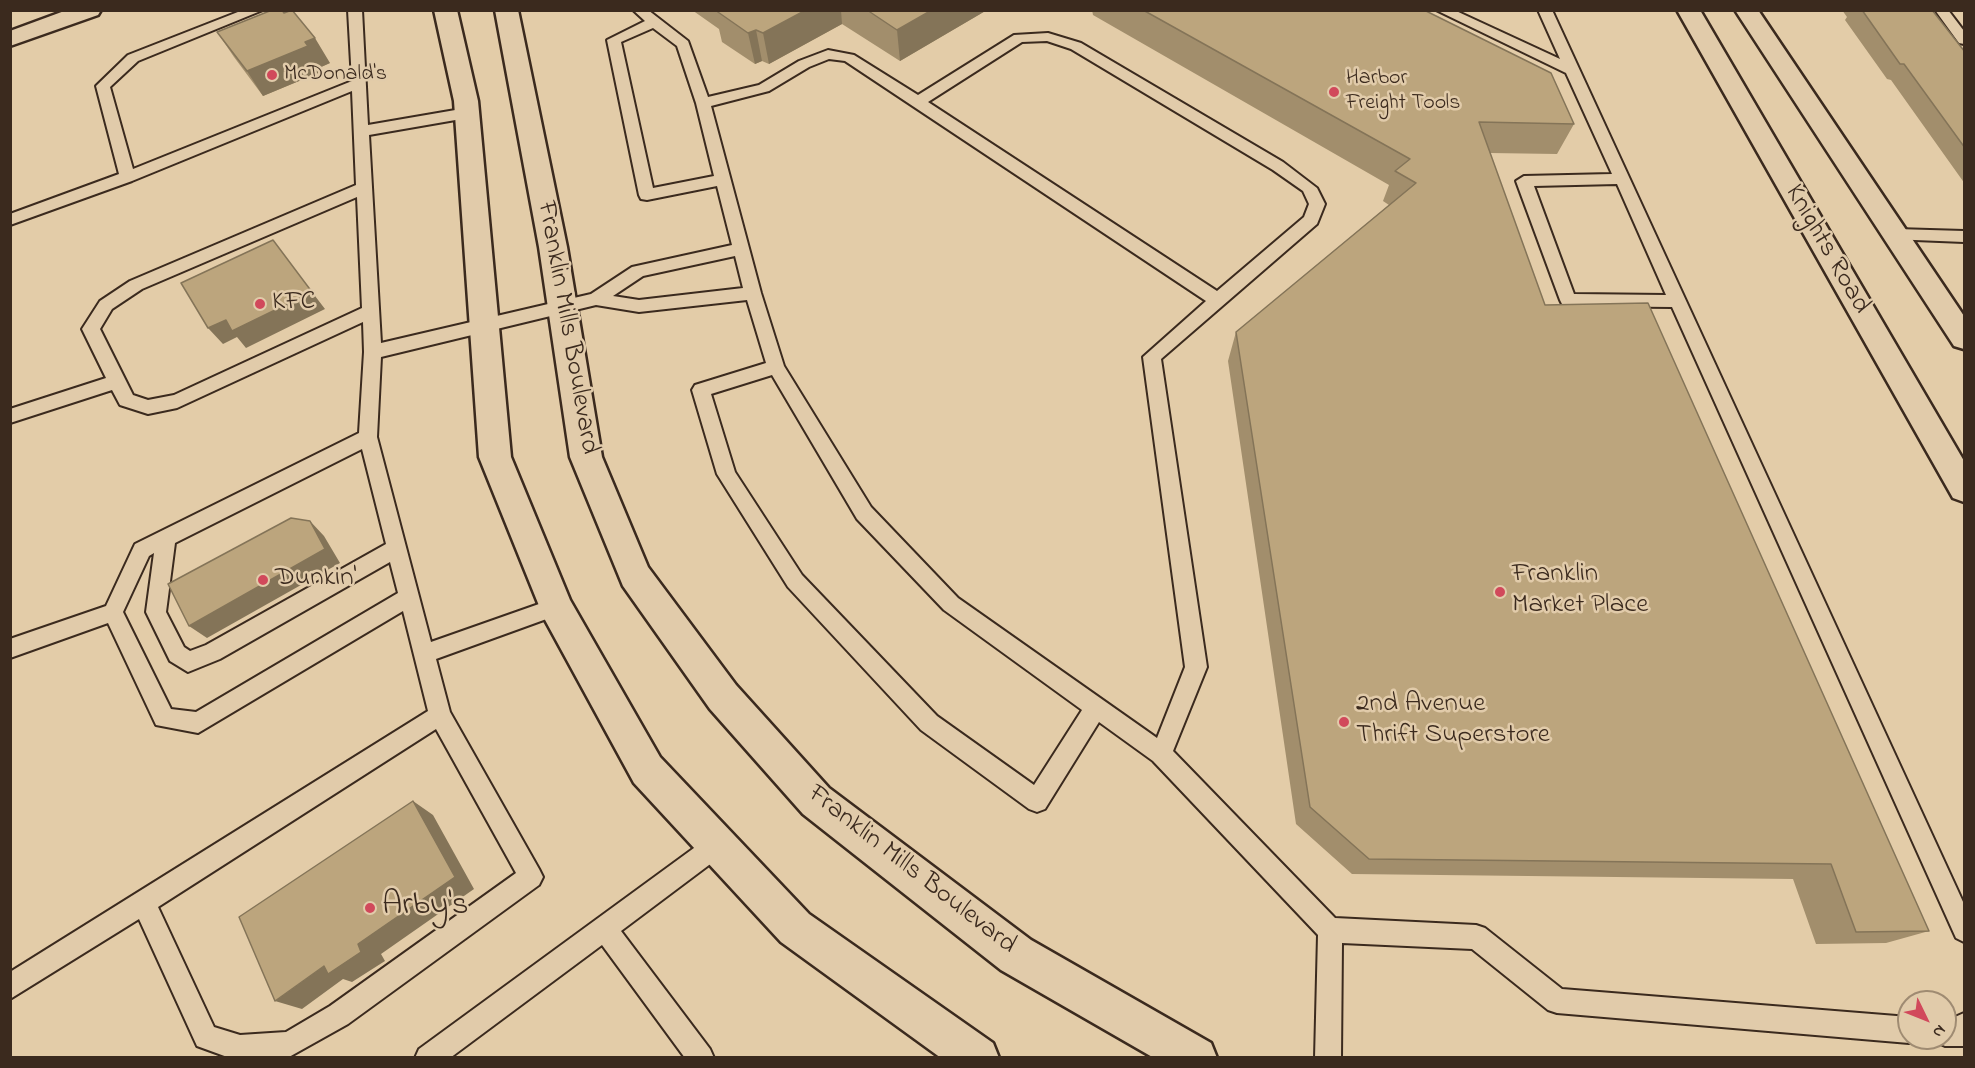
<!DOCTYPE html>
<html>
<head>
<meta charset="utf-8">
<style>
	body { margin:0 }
	#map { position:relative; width:1975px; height:1068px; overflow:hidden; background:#e3cca8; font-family:"Indie Flower",sans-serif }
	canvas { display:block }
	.frame { position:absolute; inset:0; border:12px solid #3b2a1e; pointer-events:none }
	.north { position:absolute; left:1897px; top:990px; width:60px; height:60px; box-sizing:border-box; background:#e1cbaa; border:2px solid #9f8b72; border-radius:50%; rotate:133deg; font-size:16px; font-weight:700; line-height:24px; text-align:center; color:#3b2a1e }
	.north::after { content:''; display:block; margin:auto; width:21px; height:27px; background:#d1495b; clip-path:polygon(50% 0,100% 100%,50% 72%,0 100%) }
</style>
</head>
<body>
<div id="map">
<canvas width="1975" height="1068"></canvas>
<div class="frame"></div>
<div class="north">N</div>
</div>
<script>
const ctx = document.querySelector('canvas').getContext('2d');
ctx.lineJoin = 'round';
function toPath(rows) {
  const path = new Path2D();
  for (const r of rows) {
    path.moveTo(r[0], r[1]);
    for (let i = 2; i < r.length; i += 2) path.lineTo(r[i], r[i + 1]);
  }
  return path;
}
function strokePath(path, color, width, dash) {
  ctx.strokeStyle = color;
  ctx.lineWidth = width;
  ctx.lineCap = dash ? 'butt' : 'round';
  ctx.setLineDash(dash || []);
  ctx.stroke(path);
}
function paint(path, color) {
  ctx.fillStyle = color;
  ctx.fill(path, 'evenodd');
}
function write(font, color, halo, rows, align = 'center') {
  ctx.font = font + ' "Indie Flower",sans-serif';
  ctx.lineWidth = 5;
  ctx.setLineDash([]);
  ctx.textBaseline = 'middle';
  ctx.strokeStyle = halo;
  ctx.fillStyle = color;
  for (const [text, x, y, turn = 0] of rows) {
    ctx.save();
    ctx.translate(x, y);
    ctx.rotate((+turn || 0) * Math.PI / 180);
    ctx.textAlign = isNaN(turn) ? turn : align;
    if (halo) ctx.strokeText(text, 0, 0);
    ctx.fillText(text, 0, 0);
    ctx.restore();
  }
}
const service = toPath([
	[243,10,263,10,138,61,110,87,133,169,352,81,348,10,362,10,368,125,467,108,474,113,467,118,369,135,381,343,591,294,632,267,732,245,717,186,647,200,641,199,639,195,607,40,645,21,633,10,648,10,688,41,708,97,759,85,799,61,828,50,854,55,918,95,1014,35,1048,33,1081,43,1283,162,1317,188,1325,204,1317,224,1161,359,1207,667,1173,751,1335,918,1476,925,1485,928,1562,989,1909,1017,1909,1038,1918,1039,1909,1043,1557,1013,1548,1010,1472,949,1342,943,1341,1058,1315,1058,1318,935,1153,761,1099,722,1045,809,1037,812,1029,809,921,730,788,587,717,474,692,390,695,385,766,363,747,300,639,312,596,305,381,357,377,437,431,642,556,598,563,601,566,607,563,613,436,659,450,712,539,869,543,877,539,885,348,1024,289,1057,230,1058,197,1046,139,919,10,999,10,972,428,711,403,611,198,733,156,725,108,623,10,658,10,639,106,606,135,544,359,433,364,352,363,322,177,408,148,414,120,405,112,390,10,423,10,409,106,378,82,329,100,301,130,281,356,185,352,91,132,181,10,225,10,214,119,174,96,86,128,55,243,10],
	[653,28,677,46,696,103,714,176,653,188,621,42,653,28],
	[1047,41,1071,49,1273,170,1303,191,1309,204,1304,217,1217,291,928,102,1022,42,1047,41],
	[829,59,845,61,1206,301,1143,357,1185,667,1157,738,958,598,871,507,784,366,761,293,711,106,769,91,809,67,829,59],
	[357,197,362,308,174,395,148,400,133,395,100,329,112,309,142,289,357,197],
	[735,256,743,288,639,300,613,296,643,276,735,256],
	[772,375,857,519,944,610,1082,710,1034,785,937,716,802,575,735,472,711,394,772,375],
	[362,449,386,544,206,645,190,651,184,647,166,612,175,543,362,449],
	[154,553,146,612,170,661,188,672,220,659,390,562,398,593,196,712,171,709,123,612,149,556,154,553],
	[436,729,516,873,330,1006,286,1032,240,1035,214,1027,158,907,436,729],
	[1436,10,1454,10,1560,59,1538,10,1552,10,1964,904,1964,942,1956,938,1672,307,1568,306,1562,304,1560,300,1516,181,1524,176,1612,174,1566,73,1436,10],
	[1617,184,1666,295,1574,294,1534,186,1617,184],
	[1935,10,1948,10,1964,31,1964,44,1959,43,1935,10],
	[1896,229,1964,231,1964,242,1890,239,1888,235,1890,231,1896,229],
	[717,833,725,837,729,845,725,853,621,931,710,1049,714,1058,685,1058,602,945,450,1058,415,1058,419,1049,709,837,717,833],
	[1964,1013,1964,1046,1945,1046,1936,1042,1934,1038,1945,1038,1945,1020,1954,1021,1955,1017,1964,1013]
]);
const minor = toPath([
	[67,10,101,10,98,15,10,46,10,31,67,10]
]);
const tertiary = toPath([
	[434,10,457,10,478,101,511,457,570,600,660,757,809,914,993,1043,999,1058,941,1058,781,942,634,783,544,618,479,457,454,101,434,10],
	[495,10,518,10,567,247,602,457,648,567,736,685,829,788,1031,940,1211,1043,1217,1058,1154,1058,1001,970,803,814,710,709,623,586,570,457,539,247,495,10]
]);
const primary = toPath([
	[1677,10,1700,10,1964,461,1964,502,1953,498,1677,10],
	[1735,10,1758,10,1964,316,1964,349,1954,346,1735,10]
]);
strokePath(service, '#3b2a1e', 4);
strokePath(minor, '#3b2a1e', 5);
strokePath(tertiary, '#3b2a1e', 5);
strokePath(primary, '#3b2a1e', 5);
paint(service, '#e1cbaa');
paint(minor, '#e1cbaa');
paint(tertiary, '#e1cbaa');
paint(primary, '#e1cbaa');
paint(toPath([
	[692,10,987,10,900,61,842,24,769,64,762,61,755,64,722,42,719,29],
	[1092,10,1424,10,1574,124,1557,154,1490,153,1545,305,1929,931,1886,943,1816,944,1793,879,1352,874,1296,824,1228,361,1236,332,1389,205,1383,201,1389,185,1093,15],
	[1842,10,1932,10,1965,52,1965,184,1891,80,1887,79,1845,20,1847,17],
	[217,32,330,63,321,67,323,71,263,96,234,57]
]), '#a28e6c');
paint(toPath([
	[806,10,841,10,842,24,769,64,763,33],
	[932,10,987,10,900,61,897,30],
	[756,30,762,61,755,64,748,33],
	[315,38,330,63,321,67,323,71,263,96,247,71,305,42],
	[312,292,325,309,246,348,237,337,223,344,208,328,226,320],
	[310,521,324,536,340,563,207,638,189,626],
	[413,801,433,815,474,889,381,954,385,961,352,982,343,979,302,1009,275,1001,324,966,358,944]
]), '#847458');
const building = toPath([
	[272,10,282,10,284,13,292,10,315,38,305,42,308,46,247,71,217,32,272,10],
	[715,10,806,10,763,33,756,30,748,33,715,10],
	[867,10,932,10,897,30,867,10],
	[1143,10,1424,10,1551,73,1574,124,1479,122,1545,305,1648,303,1929,931,1856,932,1831,864,1369,859,1310,807,1236,332,1416,183,1395,171,1410,159,1143,10],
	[1862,10,1932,10,1965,52,1965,148,1904,64,1900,64,1862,10],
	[273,240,312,292,232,331,226,320,208,328,181,283,273,240],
	[291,518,310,521,325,549,189,626,168,584,291,518],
	[413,801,455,877,358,944,361,952,328,974,324,966,275,1001,239,917,413,801]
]);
paint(building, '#bca57d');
strokePath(building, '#847458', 1.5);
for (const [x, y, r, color] of [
	[272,75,6,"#d1495b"],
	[1334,92,6,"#d1495b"],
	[260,304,6,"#d1495b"],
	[263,580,6,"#d1495b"],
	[1500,592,6,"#d1495b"],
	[1344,722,6,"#d1495b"],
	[370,908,6,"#d1495b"]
]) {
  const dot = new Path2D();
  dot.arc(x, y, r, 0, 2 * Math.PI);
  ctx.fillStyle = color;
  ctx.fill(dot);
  strokePath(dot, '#e1cbaa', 2);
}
write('22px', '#3b2a1e', '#e1cbaa', [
	["McDonald's",284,75],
	["Harbor",1346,79],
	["Freight Tools",1346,104]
], 'left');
write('27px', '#3b2a1e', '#e1cbaa', [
	["Knights Road",1826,250,60],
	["Franklin Mills Boulevard",566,328,80],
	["Franklin Mills Boulevard",911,871,38]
]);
write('27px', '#3b2a1e', '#e1cbaa', [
	["KFC",272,304],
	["Franklin",1512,576],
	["Market Place",1512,607],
	["Dunkin'",275,580],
	["2nd Avenue",1356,706],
	["Thrift Superstore",1356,737]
], 'left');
write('33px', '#3b2a1e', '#e1cbaa', [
	["Arby's",382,908]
], 'left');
</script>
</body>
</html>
